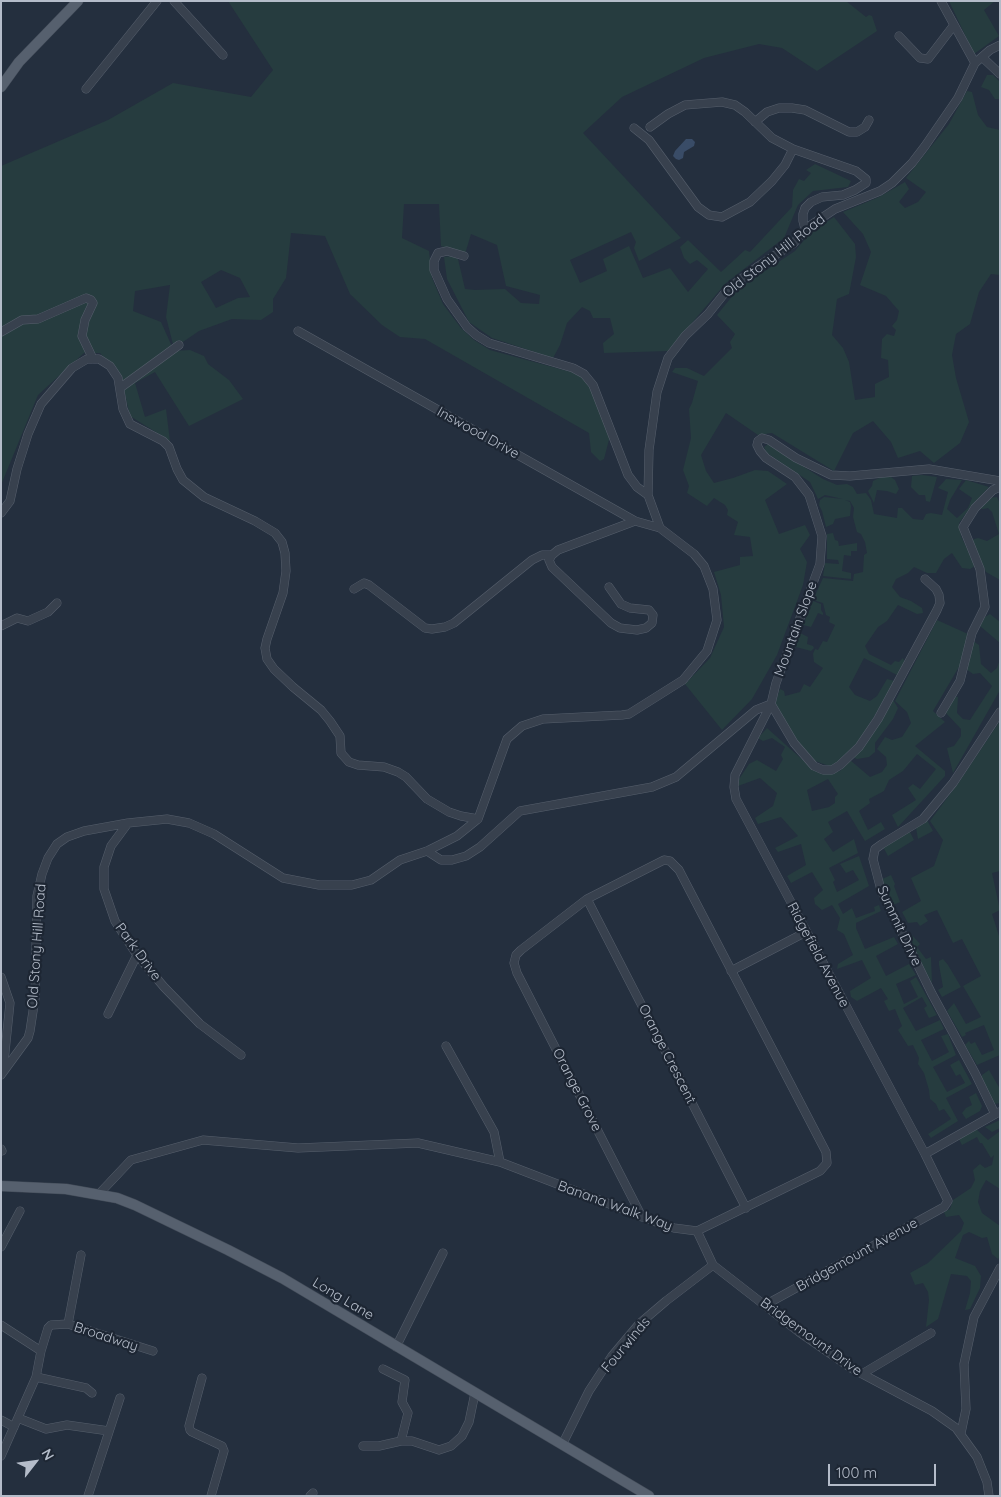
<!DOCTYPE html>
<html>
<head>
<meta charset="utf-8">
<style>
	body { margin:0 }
	#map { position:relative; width:1001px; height:1497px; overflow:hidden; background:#242f3e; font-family:Quicksand,sans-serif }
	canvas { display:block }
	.frame { position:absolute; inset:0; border:2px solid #b4bcc9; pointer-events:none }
	.north { position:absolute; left:10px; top:1437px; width:50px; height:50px; -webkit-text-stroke:4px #1d2633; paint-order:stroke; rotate:60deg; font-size:14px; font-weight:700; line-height:20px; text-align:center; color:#b4bcc9 }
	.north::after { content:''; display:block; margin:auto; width:18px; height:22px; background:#b4bcc9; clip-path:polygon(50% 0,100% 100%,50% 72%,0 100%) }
	.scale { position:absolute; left:828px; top:1464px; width:108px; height:22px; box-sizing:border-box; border:2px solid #b4bcc9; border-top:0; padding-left:6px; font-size:15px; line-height:18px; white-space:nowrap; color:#b4bcc9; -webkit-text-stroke:4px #1d2633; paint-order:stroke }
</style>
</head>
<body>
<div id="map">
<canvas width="1001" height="1497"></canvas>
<div class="frame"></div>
<div class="north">N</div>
<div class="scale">100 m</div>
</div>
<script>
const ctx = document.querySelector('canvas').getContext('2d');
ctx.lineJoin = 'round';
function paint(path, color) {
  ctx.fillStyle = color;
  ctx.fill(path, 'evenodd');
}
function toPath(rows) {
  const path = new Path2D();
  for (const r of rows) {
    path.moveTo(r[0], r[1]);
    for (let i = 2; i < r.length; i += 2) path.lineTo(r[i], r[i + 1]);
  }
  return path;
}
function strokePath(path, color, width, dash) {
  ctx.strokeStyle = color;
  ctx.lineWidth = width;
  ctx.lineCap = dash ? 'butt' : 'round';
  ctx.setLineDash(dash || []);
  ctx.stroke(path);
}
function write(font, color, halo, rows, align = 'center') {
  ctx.font = font + ' Quicksand,sans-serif';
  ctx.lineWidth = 4.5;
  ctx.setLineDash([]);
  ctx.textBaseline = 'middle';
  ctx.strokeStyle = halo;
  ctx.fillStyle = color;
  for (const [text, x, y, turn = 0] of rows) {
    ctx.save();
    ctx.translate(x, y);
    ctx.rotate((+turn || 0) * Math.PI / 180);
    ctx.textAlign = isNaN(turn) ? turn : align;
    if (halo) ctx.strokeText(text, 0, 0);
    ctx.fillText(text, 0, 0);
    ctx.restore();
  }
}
paint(toPath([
	[228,1,846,1,866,17,869,15,872,16,877,31,817,71,782,48,759,44,704,58,622,97,583,133,681,238,639,261,634,248,636,242,631,232,570,260,580,283,607,271,603,259,629,246,643,278,670,268,688,292,708,269,697,260,690,264,684,258,680,247,688,240,721,272,745,250,750,252,792,207,793,190,799,179,804,181,811,173,806,170,815,164,851,181,848,187,813,191,798,205,784,238,726,283,668,351,604,353,603,343,614,334,610,318,593,318,590,311,582,307,567,323,560,345,553,358,492,338,469,322,447,279,444,257,452,256,458,259,465,289,475,290,505,289,521,303,539,304,540,295,506,286,497,245,471,234,465,254,441,246,439,204,404,204,402,238,429,251,432,278,443,304,461,328,474,340,490,350,571,372,582,377,591,387,610,436,604,459,600,461,591,452,589,433,425,339,400,337,382,325,350,294,325,236,291,233,286,278,273,299,273,312,261,320,232,319,199,331,174,348,166,317,170,285,135,291,133,311,161,322,174,351,190,350,204,356,208,364,229,380,243,399,189,426,155,372,135,383,145,417,166,409,170,441,130,416,121,377,100,353,84,353,38,395,1,485,1,166,108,120,173,83,251,97,273,70],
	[221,270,240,278,250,297,238,298,216,308,201,282],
	[949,1,995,1,984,10,999,36,974,54],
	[987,75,993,75,1000,82,1000,99,995,99,989,90,981,87],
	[967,91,972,92,978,115,987,127,1000,130,1000,275,991,274,979,292,970,324,956,334,952,355,956,378,969,422,960,443,934,463,920,451,898,458,891,442,873,421,853,433,834,471,772,433,758,435,726,413,701,455,706,471,714,483,733,478,755,470,768,471,787,484,765,500,779,534,805,525,810,535,800,549,807,562,803,585,777,655,752,699,722,730,685,684,710,658,724,627,721,595,714,572,740,565,740,557,753,556,750,537,734,535,738,522,727,515,728,510,725,505,714,498,707,506,687,493,689,486,683,470,691,438,689,409,692,403,698,381,672,372,675,368,687,368,704,376,732,348,730,342,735,334,717,315,738,289,795,251,811,232,834,217,855,244,856,257,849,294,837,299,832,335,843,348,849,362,855,400,875,397,875,384,889,377,888,360,881,358,882,339,887,334,894,336,896,330,892,326,897,320,899,311,886,296,860,285,871,252,863,234,843,212,879,197,905,182,909,189,899,202,905,208,918,202,926,192,906,178,949,124],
	[768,444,823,479,837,485,847,484,853,487,857,494,866,493,871,500,874,514,897,518,898,508,902,508,913,519,923,520,926,514,931,513,942,515,948,492,938,488,946,479,962,480,950,500,947,509,957,518,968,508,972,498,959,489,966,480,989,487,972,505,959,523,961,536,975,566,970,569,962,568,952,553,944,559,936,573,927,573,914,567,908,573,896,579,892,587,900,597,911,601,922,608,923,613,917,614,898,605,887,621,878,627,865,646,869,654,891,665,895,661,899,662,903,658,905,663,897,675,864,658,849,687,855,695,870,701,877,696,887,679,895,681,858,744,832,767,815,761,793,737,776,707,776,700,780,689,784,691,785,696,800,692,804,684,810,687,823,668,814,662,813,654,815,649,818,650,823,641,827,642,835,625,829,622,830,617,826,615,823,603,813,600,823,578,853,581,854,574,863,572,864,555,867,553,865,542,861,534,857,532,853,517,854,508,850,501,845,500,850,502,851,506,850,516,835,519,833,524,826,527,822,511,819,505,820,500,824,497,843,499,825,495,818,499,810,482,767,453,764,447],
	[922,475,937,477,930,502,926,501,925,495,919,495,911,487,912,476],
	[881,477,891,477,895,480,899,489,896,494,887,491,877,490,874,503,868,491,872,486,873,481],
	[997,497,1000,504,1000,580,986,572,971,540,978,538,987,541,999,534,992,512,988,508,983,509,979,508,988,498],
	[833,533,835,540,838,541,839,546,857,543,857,551,851,551,851,556,844,555,842,571,851,573,851,579,823,576,825,563,839,564,838,560,827,559,827,534],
	[813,601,821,604,821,610,823,613,823,615,818,613,811,627,803,625],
	[990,614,1000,622,1000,643,980,626,985,617],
	[937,620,968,634,963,660,933,711,945,722,915,746,945,771,945,776,898,827,892,815,916,800,908,788,913,784,920,789,936,769,917,754,903,771,889,780,884,791,869,799,870,803,859,811,868,830,881,822,885,829,865,841,847,811,828,822,833,832,824,839,833,852,854,839,858,853,829,868,835,880,833,882,837,892,859,880,853,870,846,873,840,864,859,856,869,886,838,904,843,914,852,908,856,918,875,911,874,907,879,905,881,911,856,923,856,928,865,949,894,937,898,944,876,956,886,976,909,964,916,975,896,984,904,1004,918,997,910,981,916,977,937,1015,929,1018,924,1008,927,1006,922,997,903,1008,916,1031,940,1020,944,1029,921,1040,932,1061,949,1052,941,1036,948,1034,956,1055,933,1067,947,1092,965,1083,960,1074,956,1076,950,1065,959,1060,972,1084,946,1098,958,1121,931,1138,928,1134,951,1119,944,1109,939,1111,936,1104,930,1099,929,1090,924,1073,918,1064,919,1058,913,1045,908,1046,898,1030,902,1026,895,1009,889,1011,884,1001,888,999,881,988,857,1001,851,997,850,991,871,978,862,960,837,969,838,964,853,955,844,934,837,930,840,918,832,905,822,910,815,904,814,898,823,890,812,872,791,883,787,876,806,865,801,844,778,852,775,848,798,836,781,817,758,824,755,818,773,806,777,793,760,778,738,786,739,779,749,764,757,760,776,771,783,759,781,755,785,747,772,738,763,741,758,738,767,728,815,771,826,774,840,771,850,760,870,777,882,772,887,765,886,757,877,749,885,737,892,740,902,737,911,723,907,712,895,701],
	[828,779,838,794,835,797,835,803,829,807,812,811,807,790],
	[800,633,808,637,807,644,813,646,814,648,811,651,796,647,794,649],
	[973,641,979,645,981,664,991,673,997,668,1000,659,1000,690,953,773,947,748,954,746,961,736,961,729,945,712,954,696,958,697,957,713,963,719,970,720,992,686,980,673,973,674,966,669],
	[892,698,898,708,893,719,875,743,875,752,869,757,857,759,853,757,871,735],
	[1000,721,1000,871,992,873,1000,910,992,914,1000,939,1000,1055,977,1065,965,1045,969,1041,971,1044,975,1042,982,1055,994,1050,984,1025,965,1033,966,1035,962,1037,947,1011,954,1003,966,1024,981,1017,963,986,981,976,962,939,953,943,937,910,924,915,928,921,920,926,917,922,908,923,902,912,921,901,911,878,934,866,943,840,930,821,959,782],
	[927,820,933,831,918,839,916,828],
	[909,830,914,840,888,856,882,845],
	[891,875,895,884,894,886,900,902,891,906,880,880],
	[912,935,920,944,917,947,926,959,931,957,932,983,907,937],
	[943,959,948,965,961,987,942,997,938,990,943,987,939,965,939,961],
	[989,1070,1000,1089,1000,1103,994,1104,982,1079,982,1075],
	[976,1093,982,1106,980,1111,966,1119,962,1113,966,1108,972,1105,969,1097],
	[1000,1120,1000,1128,992,1132,985,1127],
	[976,1129,988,1140,1000,1131,1000,1189,986,1180,980,1191,978,1202,982,1213,1000,1226,1000,1256,998,1259,992,1254,987,1237,982,1238,969,1232,963,1235,955,1258,975,1266,981,1276,980,1288,970,1309,965,1310,970,1293,971,1281,967,1276,951,1274,938,1319,926,1327,929,1300,928,1292,923,1283,915,1285,910,1273,928,1263,961,1231,964,1223,959,1215,946,1217,944,1212,950,1209,953,1200,971,1188,975,1180,973,1170,980,1164,985,1168,992,1165,994,1155,991,1158,982,1143,980,1143,977,1137,962,1145,959,1139]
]), '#263c3f');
paint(toPath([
	[686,139,692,139,695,142,694,146,684,152,683,158,679,160,676,159,673,156,675,151]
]), '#394c67');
const minor = toPath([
	[174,1,223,55],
	[941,1,975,63],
	[899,36,920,58,928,59,954,25],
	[982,57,1000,74],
	[86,89,157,1],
	[755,122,767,112,779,108,792,108,805,110,849,132,857,132,865,127,869,120],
	[650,127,668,114,685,105,722,102,735,105,745,112,772,138,793,149,856,171,866,179,866,183,855,190,843,195,822,197,811,202,805,208,803,214,803,221,805,229],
	[634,128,649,140,698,207,709,215,722,217,750,202,772,181,785,165,793,149],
	[464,256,447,251,438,253,434,261,434,270,447,299,467,327,476,335,489,343,573,368,584,374,593,385,628,475,637,487,648,495],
	[298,331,635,521,660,528],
	[1,332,22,320,38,319,86,298,91,300,93,303,85,320,82,336,93,359],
	[120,388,179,345],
	[1,513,10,501,17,469,28,434,41,404,72,368,87,359,99,359,110,366,118,378,123,409,130,424,163,441,169,447,177,469,183,480,204,497,255,521,275,533,282,542,285,553,286,571,283,593,267,639,265,648,267,659,274,669,293,687,321,710,330,721,340,736,341,753,349,762,358,765,384,767,398,772,406,777,427,799,449,812,461,816,478,819],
	[609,587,621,604,630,608,649,610,653,615,652,623,646,628,637,630,620,628,611,623,552,567,549,560,552,555,558,550,635,521],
	[354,589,364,583,369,585,425,628,432,629,445,627,454,623,532,560,542,555,552,555],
	[1,626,17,618,28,621,48,612,57,603],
	[771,704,794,743,814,766,823,770,832,770,840,765,859,747,878,719,937,610,940,603,939,595,936,589,925,579],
	[941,713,960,681,972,633,985,607,980,569,963,527,975,508,993,490,1000,487],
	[128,823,111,846,104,867,104,889,115,921,137,955,164,987,200,1024,241,1055],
	[427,851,441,860,452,860,466,856,480,847,520,811,652,787,676,777,756,710,771,704],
	[587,899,746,1208],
	[731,971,806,932],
	[1,977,10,1003,3,1071],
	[108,1014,137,955],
	[446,1046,494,1132,500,1162],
	[1,1075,28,1038,30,1031,35,998,37,896,42,874,48,858,57,844,67,837,84,831,128,823,167,819,189,823,214,834,283,878,319,885,352,885,371,880,400,860,427,851,457,836,478,819,507,739,522,726,543,719,622,715,629,714,683,680,707,651,717,620,713,589,704,566,694,554,660,528,648,495,649,450,657,392,668,358,685,336,708,314,728,289,757,267,794,243,805,229,835,209,880,191,892,183,912,163,925,146,958,98,975,63,990,50,1000,45],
	[995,1114,975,1073,932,994,881,890,873,859,875,849,882,844,923,819,953,783,1000,712],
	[1,1149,2,1151],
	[925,1154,999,1112],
	[98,1195,131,1160,203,1140,298,1148,418,1143,500,1162,659,1223,674,1228,697,1231,820,1171,827,1163,826,1152,679,870,670,861,664,860,587,899,521,950,516,955,514,963,517,973,642,1217],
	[697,1231,713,1265,799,1332,851,1368,932,1411,956,1428,977,1457,987,1482,989,1496],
	[1,1247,20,1211],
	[765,1305,944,1207,948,1201,925,1154,736,799,734,787,735,775,771,704,776,683,820,564,822,536,809,495,795,477,766,458,760,451,757,445,758,441,762,438,769,440,796,458,831,475,850,476,929,469,1000,481],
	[68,1324,81,1255],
	[1,1325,41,1351],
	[396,1347,443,1253],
	[383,1369,405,1380,402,1402,408,1413,401,1441],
	[862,1374,931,1333],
	[36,1377,86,1388,92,1393],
	[202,1378,189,1426,190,1430,192,1432,222,1446,224,1451,211,1496],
	[18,1418,46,1429,67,1425,109,1431],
	[1,1420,14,1427],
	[961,1433,966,1409,964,1364,974,1317,1000,1268],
	[562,1445,589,1391,612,1356,639,1324,666,1301,713,1265],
	[363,1446,379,1446,401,1441,412,1441,439,1450,451,1446,462,1436,469,1422,475,1393],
	[1,1456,36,1377,41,1351,48,1328,51,1325,68,1324,153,1351],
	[88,1496,120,1398],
	[310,1496,313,1493]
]);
const major = toPath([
	[1,87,19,62,78,1],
	[1,1186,66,1189,117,1198,135,1205,228,1250,282,1278,649,1496]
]);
strokePath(minor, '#565f6c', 9);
strokePath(major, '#414a57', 11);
strokePath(minor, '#38414e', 8);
strokePath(major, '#56606e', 10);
write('14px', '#b4bcc9', '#1d2633', [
	["Old Stony Hill Road",774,256,-38],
	["Inswood Drive",478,433,29],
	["Mountain Slope",796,629,-70],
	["Summit Drive",899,926,65],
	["Old Stony Hill Road",37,946,-86],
	["Park Drive",138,952,54],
	["Ridgefield Avenue",818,955,62],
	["Orange Crescent",667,1054,63],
	["Orange Grove",577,1090,63],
	["Banana Walk Way",615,1206,20],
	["Bridgemount Avenue",857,1255,-29],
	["Long Lane",343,1299,31],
	["Broadway",106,1337,18],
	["Bridgemount Drive",811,1337,36],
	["Fourwinds",626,1345,-50]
]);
</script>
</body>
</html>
